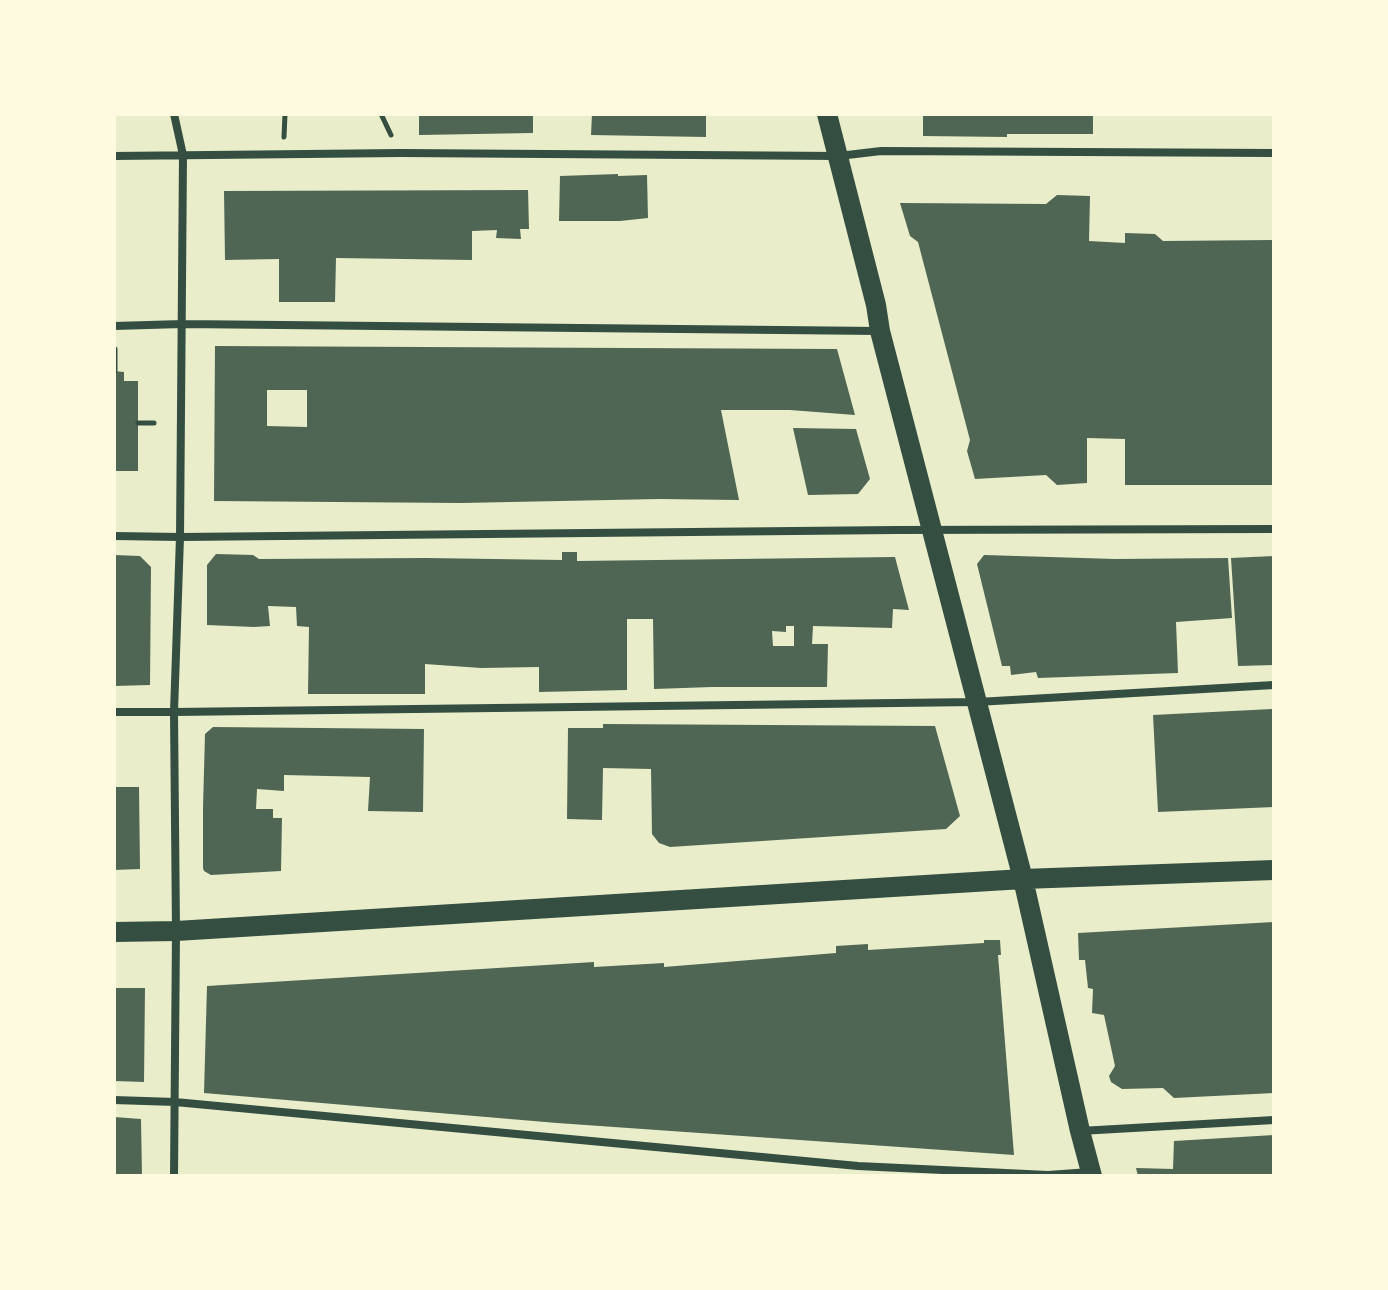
<!DOCTYPE html>
<html>
<head>
<meta charset="utf-8">
<style>
	body { margin:0 }
	#map { position:relative; width:1388px; height:1290px; overflow:hidden; background:#e9edc9; font-family:"Space Grotesk",sans-serif }
	canvas { display:block }
	.frame { position:absolute; inset:0; border:116px solid #fefae0; pointer-events:none }
</style>
</head>
<body>
<div id="map">
<canvas width="1388" height="1290"></canvas>
<div class="frame"></div>
</div>
<script>
const ctx = document.querySelector('canvas').getContext('2d');
ctx.lineJoin = 'round';
function paint(path, color) {
  ctx.fillStyle = color;
  ctx.fill(path, 'evenodd');
}
function toPath(rows) {
  const path = new Path2D();
  for (const r of rows) {
    path.moveTo(r[0], r[1]);
    for (let i = 2; i < r.length; i += 2) path.lineTo(r[i], r[i + 1]);
  }
  return path;
}
function strokePath(path, color, width, dash) {
  ctx.strokeStyle = color;
  ctx.lineWidth = width;
  ctx.lineCap = dash ? 'butt' : 'round';
  ctx.setLineDash(dash || []);
  ctx.stroke(path);
}
paint(toPath([
	[419,114,533,114,533,133,419,135],
	[592,114,706,114,706,137,591,135],
	[923,114,1093,114,1093,134,1007,134,1007,137,923,136],
	[618,174,618,176,647,175,648,218,620,221,559,221,560,176],
	[528,190,529,229,520,229,521,239,496,238,497,230,472,231,472,260,336,258,335,302,279,302,279,259,225,260,224,191],
	[1057,195,1090,196,1089,241,1125,243,1125,233,1155,234,1163,241,1274,240,1274,485,1125,485,1125,439,1087,438,1087,483,1057,485,1046,475,975,479,967,451,970,440,918,242,910,236,900,203,1046,204],
	[215,346,837,349,855,415,790,410,721,410,739,500,659,499,461,503,214,501],
	[267,390,307,390,307,427,267,426],
	[114,371,124,372,124,381,138,381,138,471,114,471],
	[793,428,856,429,870,479,858,494,808,495],
	[562,552,577,552,577,561,895,557,909,610,893,609,892,628,813,626,812,644,828,644,827,687,712,687,654,689,653,619,627,619,627,690,539,692,539,667,481,668,425,664,425,694,308,694,309,627,297,626,296,607,268,606,270,626,254,627,207,625,207,565,216,554,253,555,259,559,426,558,562,560],
	[786,626,794,626,794,646,773,646,772,631,786,632],
	[114,555,140,556,151,567,150,685,114,686],
	[984,555,1115,559,1228,558,1232,618,1176,622,1178,673,1038,678,1036,672,1011,675,1010,666,1002,666,977,564],
	[1274,556,1274,665,1238,666,1231,558],
	[1272,709,1274,709,1274,807,1158,812,1153,715],
	[603,724,935,726,960,816,946,829,670,847,659,843,652,834,651,769,603,768,602,820,567,819,568,728,603,728],
	[213,727,424,729,423,812,368,811,370,777,284,775,284,791,257,789,256,809,273,809,273,818,282,818,281,871,211,875,204,871,203,868,203,808,205,734],
	[114,787,139,787,140,869,114,870],
	[1274,922,1274,1093,1174,1098,1163,1088,1122,1089,1111,1082,1109,1076,1115,1066,1104,1015,1092,1013,1093,989,1088,988,1085,960,1079,960,1078,933],
	[984,940,1000,940,1001,955,998,955,1014,1155,557,1123,204,1093,207,986,594,962,594,967,664,963,664,967,836,953,836,946,868,944,868,950,984,943],
	[114,988,145,988,144,1082,114,1081],
	[114,1117,141,1119,142,1176,114,1176],
	[1274,1135,1274,1176,1138,1176,1136,1168,1173,1169,1174,1141]
]), '#4f6655');
strokePath(toPath([
	[381,114,391,135],
	[284,137,285,114],
	[115,371,115,349],
	[138,423,154,423]
]), '#344e41', 5);
strokePath(toPath([
	[174,114,183,155,180,537,174,712,176,931,174,1176],
	[114,156,401,153,839,156,881,151,1274,153],
	[114,326,182,324,879,331],
	[114,536,180,537,896,530,1274,529],
	[114,712,174,712,977,702,1274,685],
	[114,1100,175,1102,858,1166,1048,1175,1090,1172],
	[1080,1131,1274,1120]
]), '#344e41', 8);
strokePath(toPath([
	[827,114,876,305,880,331,1023,879,1080,1131,1092,1176],
	[114,932,176,931,1023,879,1274,870]
]), '#344e41', 20);
</script>
</body>
</html>
